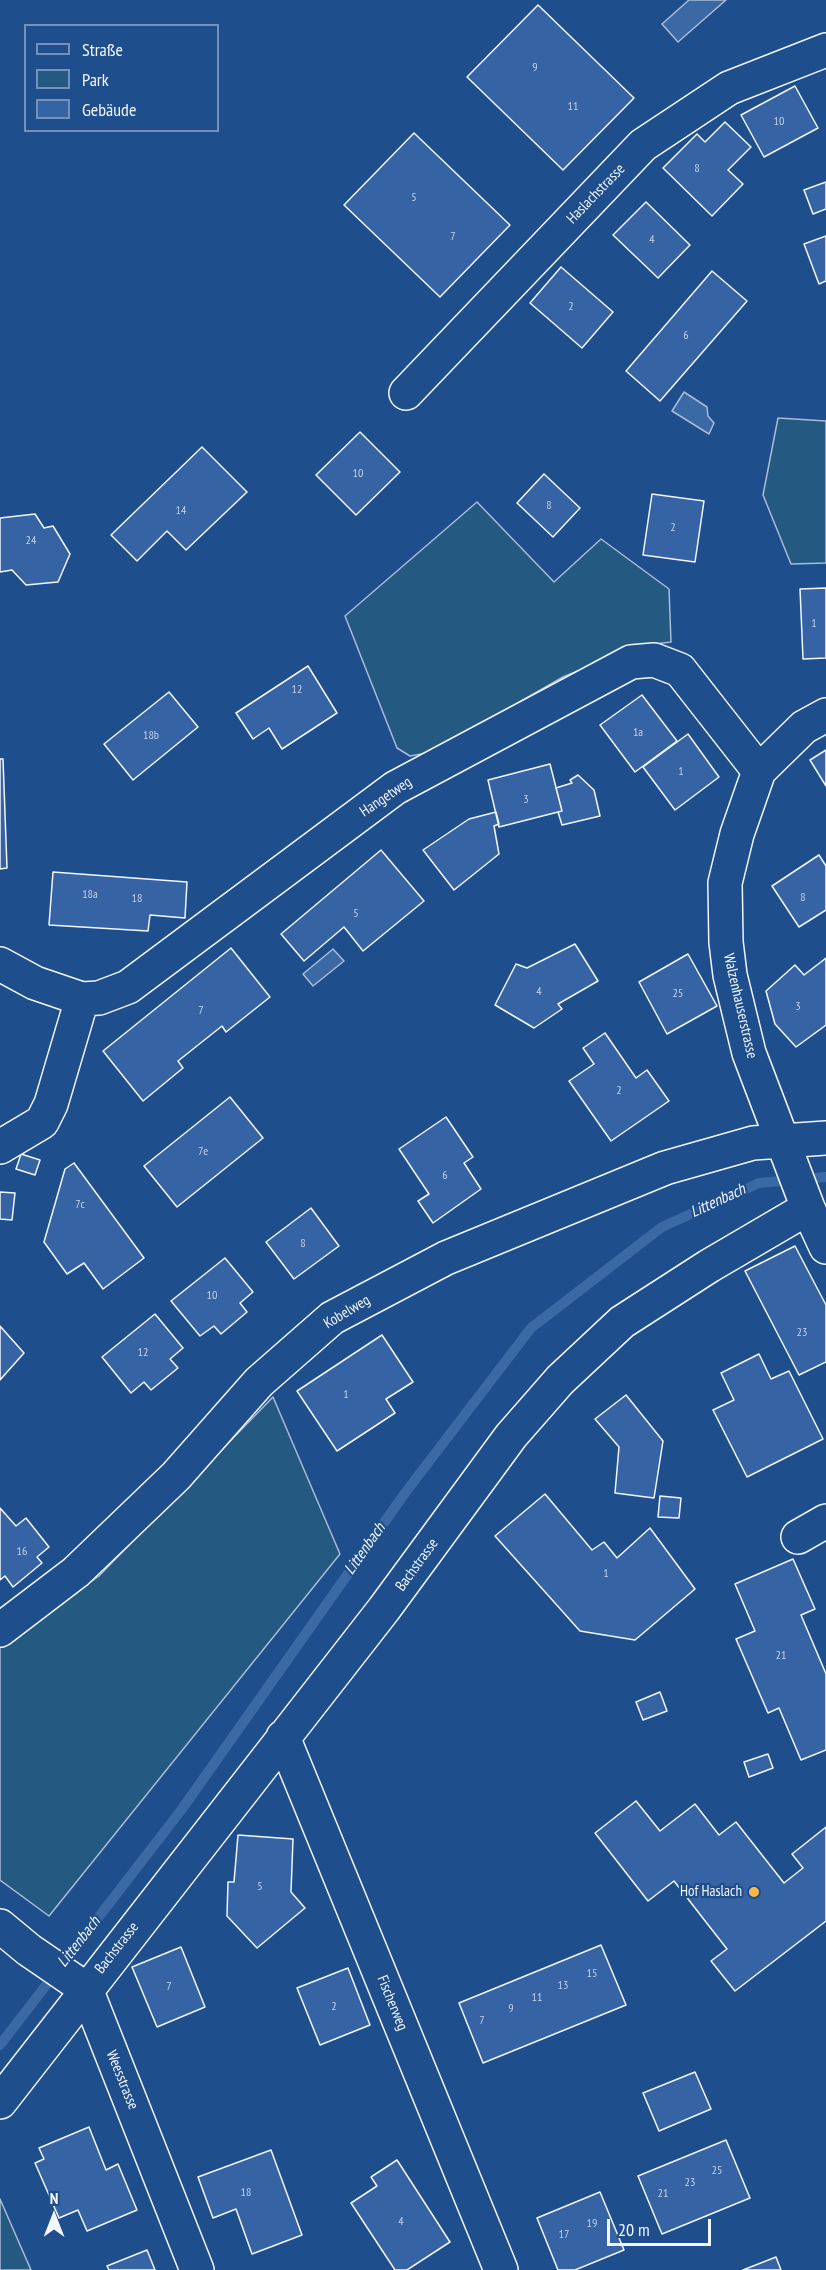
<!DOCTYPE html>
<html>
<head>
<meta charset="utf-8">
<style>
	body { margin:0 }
	#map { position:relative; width:826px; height:2270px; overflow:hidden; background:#1f4e8c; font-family:"PT Sans Narrow",sans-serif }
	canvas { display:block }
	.legend { position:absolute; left:24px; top:24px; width:195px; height:108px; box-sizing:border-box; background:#1f4e8c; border:2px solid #7391ba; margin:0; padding:8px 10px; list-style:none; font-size:18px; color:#f2f6ff }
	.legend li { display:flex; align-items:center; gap:12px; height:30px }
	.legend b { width:30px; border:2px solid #7391ba }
	.north { position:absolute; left:24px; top:2186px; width:60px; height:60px; -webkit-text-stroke:4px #1f4e8c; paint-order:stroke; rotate:0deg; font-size:16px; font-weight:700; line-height:24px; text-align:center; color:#f2f6ff }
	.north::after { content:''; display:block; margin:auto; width:21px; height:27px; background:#f2f6ff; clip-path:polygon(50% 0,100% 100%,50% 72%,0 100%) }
	.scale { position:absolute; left:607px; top:2219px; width:104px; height:27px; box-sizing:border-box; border:3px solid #f2f6ff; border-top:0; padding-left:8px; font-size:18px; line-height:21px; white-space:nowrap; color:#f2f6ff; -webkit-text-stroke:4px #1f4e8c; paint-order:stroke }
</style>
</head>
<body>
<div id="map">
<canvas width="826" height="2270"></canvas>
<ul class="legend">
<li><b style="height:8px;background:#1f4e8c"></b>Straße</li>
<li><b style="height:16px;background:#245a82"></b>Park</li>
<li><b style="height:16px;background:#3563a3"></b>Gebäude</li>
</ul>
<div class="north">N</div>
<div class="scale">20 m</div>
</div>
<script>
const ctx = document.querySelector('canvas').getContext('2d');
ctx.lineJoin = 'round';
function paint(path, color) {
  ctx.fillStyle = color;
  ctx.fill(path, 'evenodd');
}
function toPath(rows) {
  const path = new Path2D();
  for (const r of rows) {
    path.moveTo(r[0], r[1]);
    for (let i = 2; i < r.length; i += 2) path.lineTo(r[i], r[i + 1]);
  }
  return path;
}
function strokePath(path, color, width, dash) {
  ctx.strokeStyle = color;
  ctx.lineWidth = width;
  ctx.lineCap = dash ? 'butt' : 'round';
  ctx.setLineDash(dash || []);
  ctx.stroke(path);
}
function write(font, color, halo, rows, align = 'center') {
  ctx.font = font + ' "PT Sans Narrow",sans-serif';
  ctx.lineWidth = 4.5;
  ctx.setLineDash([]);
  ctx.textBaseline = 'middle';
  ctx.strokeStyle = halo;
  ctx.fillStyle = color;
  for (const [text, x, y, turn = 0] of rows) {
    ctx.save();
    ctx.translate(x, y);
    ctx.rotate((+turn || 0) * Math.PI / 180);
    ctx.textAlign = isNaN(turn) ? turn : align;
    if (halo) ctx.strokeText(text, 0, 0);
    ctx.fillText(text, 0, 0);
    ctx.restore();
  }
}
const green = toPath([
	[778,418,826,421,826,563,791,564,763,495,778,418],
	[477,502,554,582,601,539,669,589,671,642,639,646,563,677,433,752,410,756,397,748,345,616,477,502],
	[273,1397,340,1554,49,1916,0,1880,0,1646,99,1576,273,1397],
	[0,2199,31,2270,0,2270,0,2199]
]);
paint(green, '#245a82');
strokePath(green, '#a8bbd7', 1.5);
const water = toPath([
	[689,0,726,0,678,42,662,24,689,0],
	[684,392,707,407,708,416,714,423,709,434,672,411,684,392],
	[333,949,344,961,313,986,303,974,333,949]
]);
paint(water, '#3b69a3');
strokePath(water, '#a8bbd7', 1.5);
strokePath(toPath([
	[0,2045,182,1809,405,1493,531,1328,662,1227,759,1183,826,1177]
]), '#3b69a3', 10);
const building = toPath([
	[538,5,634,98,563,170,467,77,538,5],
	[795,86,818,128,764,157,741,115,795,86],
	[725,122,751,147,728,170,743,184,712,216,663,168,697,134,705,142,725,122],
	[414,133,510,225,440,297,344,205,414,133],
	[826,182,826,209,813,214,804,190,826,182],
	[646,202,690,245,658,278,613,235,646,202],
	[826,236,826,281,819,284,804,244,826,236],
	[561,267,613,312,582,348,530,303,561,267],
	[712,271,747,301,660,401,626,371,712,271],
	[360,432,400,472,356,515,316,475,360,432],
	[202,447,247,492,186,550,167,531,137,561,111,535,202,447],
	[544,474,580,508,553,537,517,503,544,474],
	[652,494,704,501,695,562,643,555,652,494],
	[35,514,44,528,53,526,70,554,58,582,26,585,12,570,0,572,0,518,35,514],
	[826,588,826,658,803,659,800,589,826,588],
	[308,666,337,713,282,749,269,728,253,739,236,713,308,666],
	[169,692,198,727,133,780,104,744,169,692],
	[642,695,677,741,635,772,600,725,642,695],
	[688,734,719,777,675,810,643,767,688,734],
	[826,750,826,786,810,760,826,750],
	[0,759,3,759,7,868,0,869,0,759],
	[550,764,562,811,499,827,488,780,550,764],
	[578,775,594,790,600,816,562,825,558,812,562,811,556,788,572,783,570,780,578,775],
	[496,812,499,824,494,826,499,854,454,890,423,850,469,819,496,812],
	[381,850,424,901,363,951,344,927,304,961,281,934,381,850],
	[819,855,826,866,826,910,799,927,772,886,819,855],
	[53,872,187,882,185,918,150,915,148,931,49,925,53,872],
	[575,944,598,981,558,1004,562,1009,534,1028,495,1005,516,964,527,968,575,944],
	[231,948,270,997,226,1032,222,1026,178,1061,183,1068,143,1101,103,1051,231,948],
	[688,954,717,1006,667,1034,639,982,688,954],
	[826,958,826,1025,796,1047,775,1024,766,991,795,965,804,975,826,958],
	[605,1033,636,1078,647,1070,669,1101,611,1141,569,1081,594,1064,583,1048,605,1033],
	[230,1097,263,1138,177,1207,144,1166,230,1097],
	[446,1117,473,1157,464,1163,481,1189,433,1223,418,1201,429,1194,399,1149,446,1117],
	[21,1154,40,1160,35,1175,16,1169,21,1154],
	[74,1163,144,1258,103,1289,84,1263,67,1274,44,1242,65,1169,74,1163],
	[0,1192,15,1193,12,1220,0,1219,0,1192],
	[311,1208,339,1246,294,1279,266,1242,311,1208],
	[795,1246,826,1305,826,1362,799,1375,745,1271,795,1246],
	[225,1258,253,1292,240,1303,247,1312,221,1334,214,1326,200,1336,171,1301,225,1258],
	[155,1314,183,1348,170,1359,178,1368,151,1390,144,1382,131,1393,102,1357,155,1314],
	[0,1326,24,1353,0,1380,0,1326],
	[382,1335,413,1382,386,1399,395,1413,337,1451,297,1391,382,1335],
	[759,1354,771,1379,789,1371,823,1439,747,1477,713,1410,734,1400,721,1373,759,1354],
	[626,1395,663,1441,654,1498,615,1493,619,1447,595,1419,626,1395],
	[545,1494,592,1550,604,1542,617,1558,650,1528,695,1589,635,1640,580,1631,495,1536,545,1494],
	[660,1496,681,1498,679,1518,658,1517,660,1496],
	[0,1508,16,1526,26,1518,49,1547,37,1557,42,1563,13,1587,5,1576,0,1580,0,1508],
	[793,1559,815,1609,801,1615,826,1674,826,1750,801,1760,779,1708,768,1713,736,1639,755,1631,735,1584,793,1559],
	[660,1692,667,1711,643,1720,636,1702,660,1692],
	[768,1754,773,1768,749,1777,744,1762,768,1754],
	[636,1801,660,1831,695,1804,719,1835,736,1822,784,1883,803,1868,792,1854,826,1827,826,1921,735,1991,711,1961,727,1949,674,1881,648,1901,595,1833,636,1801],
	[238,1835,293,1839,291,1892,305,1908,257,1948,227,1916,228,1882,234,1882,238,1835],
	[601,1945,626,2005,483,2063,459,2003,601,1945],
	[181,1947,205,2007,157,2027,132,1967,181,1947],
	[348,1968,370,2025,320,2045,297,1988,348,1968],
	[695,2072,711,2109,659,2131,643,2093,695,2072],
	[89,2127,106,2170,118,2164,137,2210,87,2231,78,2210,59,2218,35,2163,44,2159,39,2148,89,2127],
	[726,2140,750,2198,662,2234,638,2176,726,2140],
	[271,2150,302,2235,252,2254,236,2209,213,2218,198,2177,271,2150],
	[397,2160,450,2242,407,2270,395,2270,351,2203,377,2186,371,2177,397,2160],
	[600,2192,624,2250,575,2270,558,2270,537,2218,600,2192],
	[147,2250,155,2270,109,2270,107,2266,147,2250],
	[776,2257,781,2270,743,2270,776,2257]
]);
paint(building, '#3563a3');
strokePath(building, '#f2f6ff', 1.5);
const minor = toPath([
	[406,393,643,145,729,88,826,50],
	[826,715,804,727,759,771,737,834,725,883,726,942,730,975,749,1053,808,1208,826,1247],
	[0,964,35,983,82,999,99,998,128,987,395,788,631,662,654,660,680,670,759,771],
	[0,1147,42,1122,51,1104,82,999],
	[798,1537,826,1521],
	[0,1630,76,1572,176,1476,259,1382,332,1318,446,1258,665,1168,753,1143,826,1138],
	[283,1737,501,2270],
	[0,1926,29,1950,86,1989,197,2270],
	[0,2102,384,1609,511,1436,560,1380,622,1322,709,1266,808,1208]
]);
strokePath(minor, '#f2f6ff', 36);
strokePath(minor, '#1f4e8c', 33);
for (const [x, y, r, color] of [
	[754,1892,6,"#ffb74d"]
]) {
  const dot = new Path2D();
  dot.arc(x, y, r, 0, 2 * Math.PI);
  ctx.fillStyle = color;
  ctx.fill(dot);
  strokePath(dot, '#1f4e8c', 2);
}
write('12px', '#c3d1e8', null, [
	["9",535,68],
	["11",573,107],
	["10",779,122],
	["8",697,169],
	["5",414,198],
	["7",453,237],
	["4",652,240],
	["2",571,307],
	["6",686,336],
	["10",358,474],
	["8",549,506],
	["14",181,511],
	["2",673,528],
	["24",31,541],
	["1",814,624],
	["12",297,690],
	["1a",638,733],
	["18b",151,736],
	["1",681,772],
	["3",526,800],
	["18a",90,895],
	["8",803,898],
	["18",137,899],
	["5",356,914],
	["4",539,992],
	["25",678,994],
	["3",798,1007],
	["7",201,1011],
	["2",619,1091],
	["7e",203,1152],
	["6",445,1176],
	["7c",80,1205],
	["8",303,1244],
	["10",212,1296],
	["23",802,1333],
	["12",143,1353],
	["1",346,1395],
	["16",22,1552],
	["1",606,1574],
	["21",781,1656],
	["5",260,1887],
	["15",592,1974],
	["13",563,1986],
	["7",169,1987],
	["11",537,1998],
	["2",334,2007],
	["9",511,2009],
	["7",482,2021],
	["25",717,2171],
	["23",690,2183],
	["18",246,2193],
	["21",663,2194],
	["4",401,2222],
	["19",592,2224],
	["17",564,2235]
]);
write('15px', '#f2f6ff', '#1f4e8c', [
	["Haslachstrasse",596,194,-46],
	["Hangetweg",386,797,-34],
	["Walzenhauserstrasse",740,1006,77],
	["Kobelweg",347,1312,-31],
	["Bachstrasse",417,1565,-54],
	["Bachstrasse",117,1948,-52],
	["Fischerweg",392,2003,68],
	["Weesstrasse",122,2080,68]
]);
write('15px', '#f2f6ff', '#1f4e8c', [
	["Hof Haslach",742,1892]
], 'right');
write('italic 16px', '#f2f6ff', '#1f4e8c', [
	["Littenbach",718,1201,-25],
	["Littenbach",365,1549,-55],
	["Littenbach",79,1942,-52]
]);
</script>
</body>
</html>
